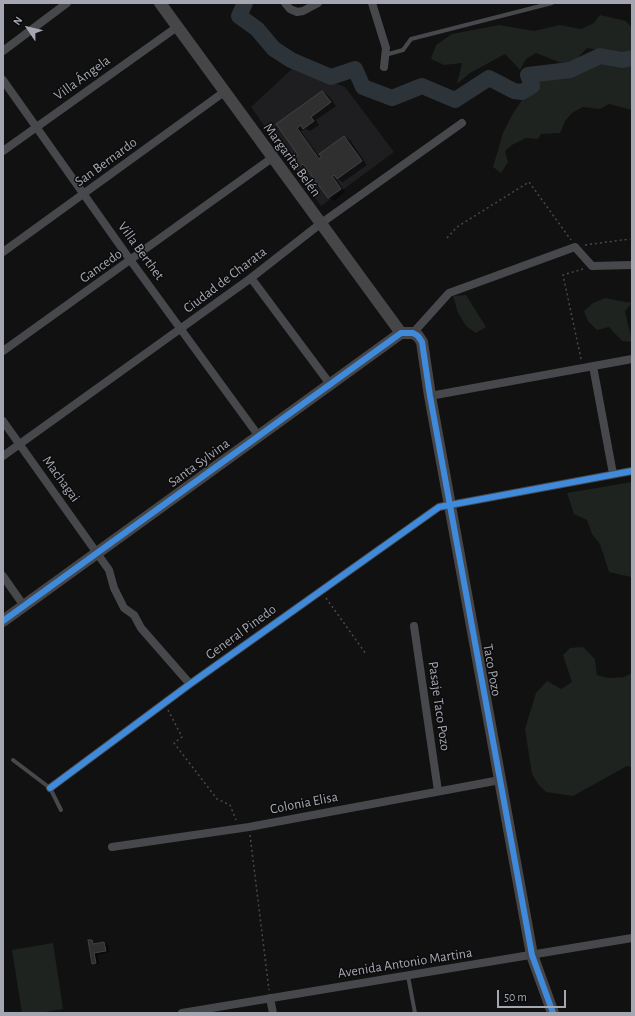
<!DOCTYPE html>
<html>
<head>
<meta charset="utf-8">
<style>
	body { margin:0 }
	#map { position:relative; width:635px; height:1016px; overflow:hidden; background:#111112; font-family:"Alegreya Sans",sans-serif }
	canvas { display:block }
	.frame { position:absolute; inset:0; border:4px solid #a4a7b1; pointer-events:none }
	.north { position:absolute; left:8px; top:8px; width:40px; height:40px; -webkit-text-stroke:3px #0c0c0d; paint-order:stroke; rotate:305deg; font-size:11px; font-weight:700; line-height:16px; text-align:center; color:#a4a7b1 }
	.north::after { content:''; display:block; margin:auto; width:14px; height:18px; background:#a4a7b1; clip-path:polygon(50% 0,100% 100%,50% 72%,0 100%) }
	.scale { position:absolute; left:497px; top:990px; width:69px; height:18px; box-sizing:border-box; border:2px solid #a4a7b1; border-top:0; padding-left:5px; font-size:12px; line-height:14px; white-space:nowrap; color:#a4a7b1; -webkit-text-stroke:3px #0c0c0d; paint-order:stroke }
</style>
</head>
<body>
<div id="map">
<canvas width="635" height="1016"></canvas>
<div class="frame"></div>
<div class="north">N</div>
<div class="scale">50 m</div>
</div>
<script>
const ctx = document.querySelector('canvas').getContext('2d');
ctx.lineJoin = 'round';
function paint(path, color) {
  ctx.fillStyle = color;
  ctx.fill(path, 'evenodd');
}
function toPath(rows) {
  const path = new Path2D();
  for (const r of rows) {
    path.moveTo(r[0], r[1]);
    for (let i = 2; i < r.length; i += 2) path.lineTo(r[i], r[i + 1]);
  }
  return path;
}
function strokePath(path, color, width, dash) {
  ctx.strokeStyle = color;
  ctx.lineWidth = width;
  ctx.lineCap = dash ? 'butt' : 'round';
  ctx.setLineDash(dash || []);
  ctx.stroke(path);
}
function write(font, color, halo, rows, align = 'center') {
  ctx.font = font + ' "Alegreya Sans",sans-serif';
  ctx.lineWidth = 3;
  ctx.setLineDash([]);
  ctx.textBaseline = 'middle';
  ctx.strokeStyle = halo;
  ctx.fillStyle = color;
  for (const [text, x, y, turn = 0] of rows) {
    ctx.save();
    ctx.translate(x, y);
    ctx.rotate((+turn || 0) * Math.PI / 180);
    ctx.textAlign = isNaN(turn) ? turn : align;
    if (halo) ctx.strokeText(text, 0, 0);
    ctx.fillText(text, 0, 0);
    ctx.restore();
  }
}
paint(toPath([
	[294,67,345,87,394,152,321,206,251,107]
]), '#1e1e20');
paint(toPath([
	[600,15,626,21,632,28,632,51,615,53,587,48,571,65,559,62,536,53,526,59,520,70,505,54,470,73,457,84,462,63,444,65,431,59,436,45,452,34,499,25,534,31,560,25,581,29,594,23],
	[599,61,612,63,632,61,632,110,609,104,600,109,583,107,572,113,565,121,560,133,541,134,538,139,526,138,512,145,505,151,508,162,501,173,493,167,503,133,512,115,526,94,535,87,538,76,543,75,566,78],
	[466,295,486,327,476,333,466,326,458,313,453,296],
	[605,298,632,303,625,311,632,342,622,341,609,327,597,330,588,321,584,311,593,303],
	[632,482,632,577,631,577,609,572,600,544,592,534,587,520,574,514,567,493],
	[583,647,595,659,597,675,608,678,624,677,632,673,632,767,627,766,573,796,546,792,538,784,532,774,525,729,536,693,547,681,561,689,572,682,563,655,570,648],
	[53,943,63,1009,39,1013,22,1013,12,950]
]), '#1e231f');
paint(toPath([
	[322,92,328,95,336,106,316,120,319,125,310,131,305,129,301,131,321,159,344,137,350,140,367,165,343,182,338,179,337,180,345,192,334,201,328,197,307,168,300,165,299,155,277,124],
	[92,941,96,945,104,943,108,945,109,952,97,955,99,964,93,963]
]), '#0007');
strokePath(toPath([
	[245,3,239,16,257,29,274,49,291,60,331,77,355,69,363,87,392,98,422,86,455,100,489,78,514,91,522,92,532,86,528,75,570,70,600,56,622,60,632,58]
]), '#2d3439', 16);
const building = toPath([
	[322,91,331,102,311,117,314,121,303,129,301,125,297,128,319,159,322,157,319,154,344,136,362,161,337,179,334,175,332,176,341,189,328,198,303,164,300,166,294,158,298,155,276,124,322,91],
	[88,940,92,940,93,944,104,942,106,951,94,953,96,963,92,964,88,940]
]);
paint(building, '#2f2f30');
strokePath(building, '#414245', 1);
strokePath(toPath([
	[447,238,457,227,529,182,571,240],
	[585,245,630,239],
	[581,359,563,275,583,269],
	[326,598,366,654],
	[168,710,182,737,174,743,217,799,230,805,236,820],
	[250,835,269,990]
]), '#49494c', 1.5, [2, 3]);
strokePath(toPath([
	[385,55,403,50,411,39,552,3],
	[13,760,50,788,61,810],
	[408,976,415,1013]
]), '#47484b', 4);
strokePath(toPath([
	[285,3,290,9,297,12,303,11,318,3],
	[372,3,386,48,384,67],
	[3,51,67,3],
	[3,80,131,261,258,435],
	[3,151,177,27],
	[3,252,224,92],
	[251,278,330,384],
	[413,333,449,293,575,247,592,266,632,265],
	[3,351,272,158],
	[593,366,613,474],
	[430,396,632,359],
	[3,421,109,570,114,588,124,608,134,615,141,628,190,684],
	[3,456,251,278,320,224,462,123],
	[3,576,24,606],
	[414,626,438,791],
	[50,788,190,684,439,507,632,471],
	[112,847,249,827,500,780],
	[270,998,273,1013],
	[182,1013,632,938]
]), '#47484b', 8);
strokePath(toPath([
	[160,3,401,333],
	[3,621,401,333,413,333,418,336,422,342,430,396,532,955,553,1013]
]), '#464648', 12);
strokePath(toPath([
	[3,621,401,333,413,333,418,336,422,342,430,396,532,955,553,1013],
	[50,788,190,684,439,507,632,471]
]), '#408adc', 6);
write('14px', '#a4a7b1', '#0c0c0d', [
	["Villa Ángela",82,78,-36],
	["Margarita Belén",292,160,54],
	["San Bernardo",106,162,-36],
	["Villa Berthet",141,251,54],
	["Gancedo",101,266,-35],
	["Ciudad de Charata",225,280,-37],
	["Santa Sylvina",199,463,-36],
	["Machagai",61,479,54],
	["General Pinedo",241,632,-36],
	["Taco Pozo",492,670,80],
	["Pasaje Taco Pozo",439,706,82],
	["Colonia Elisa",304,803,-11],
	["Avenida Antonio Martina",405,963,-9]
]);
</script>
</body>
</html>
